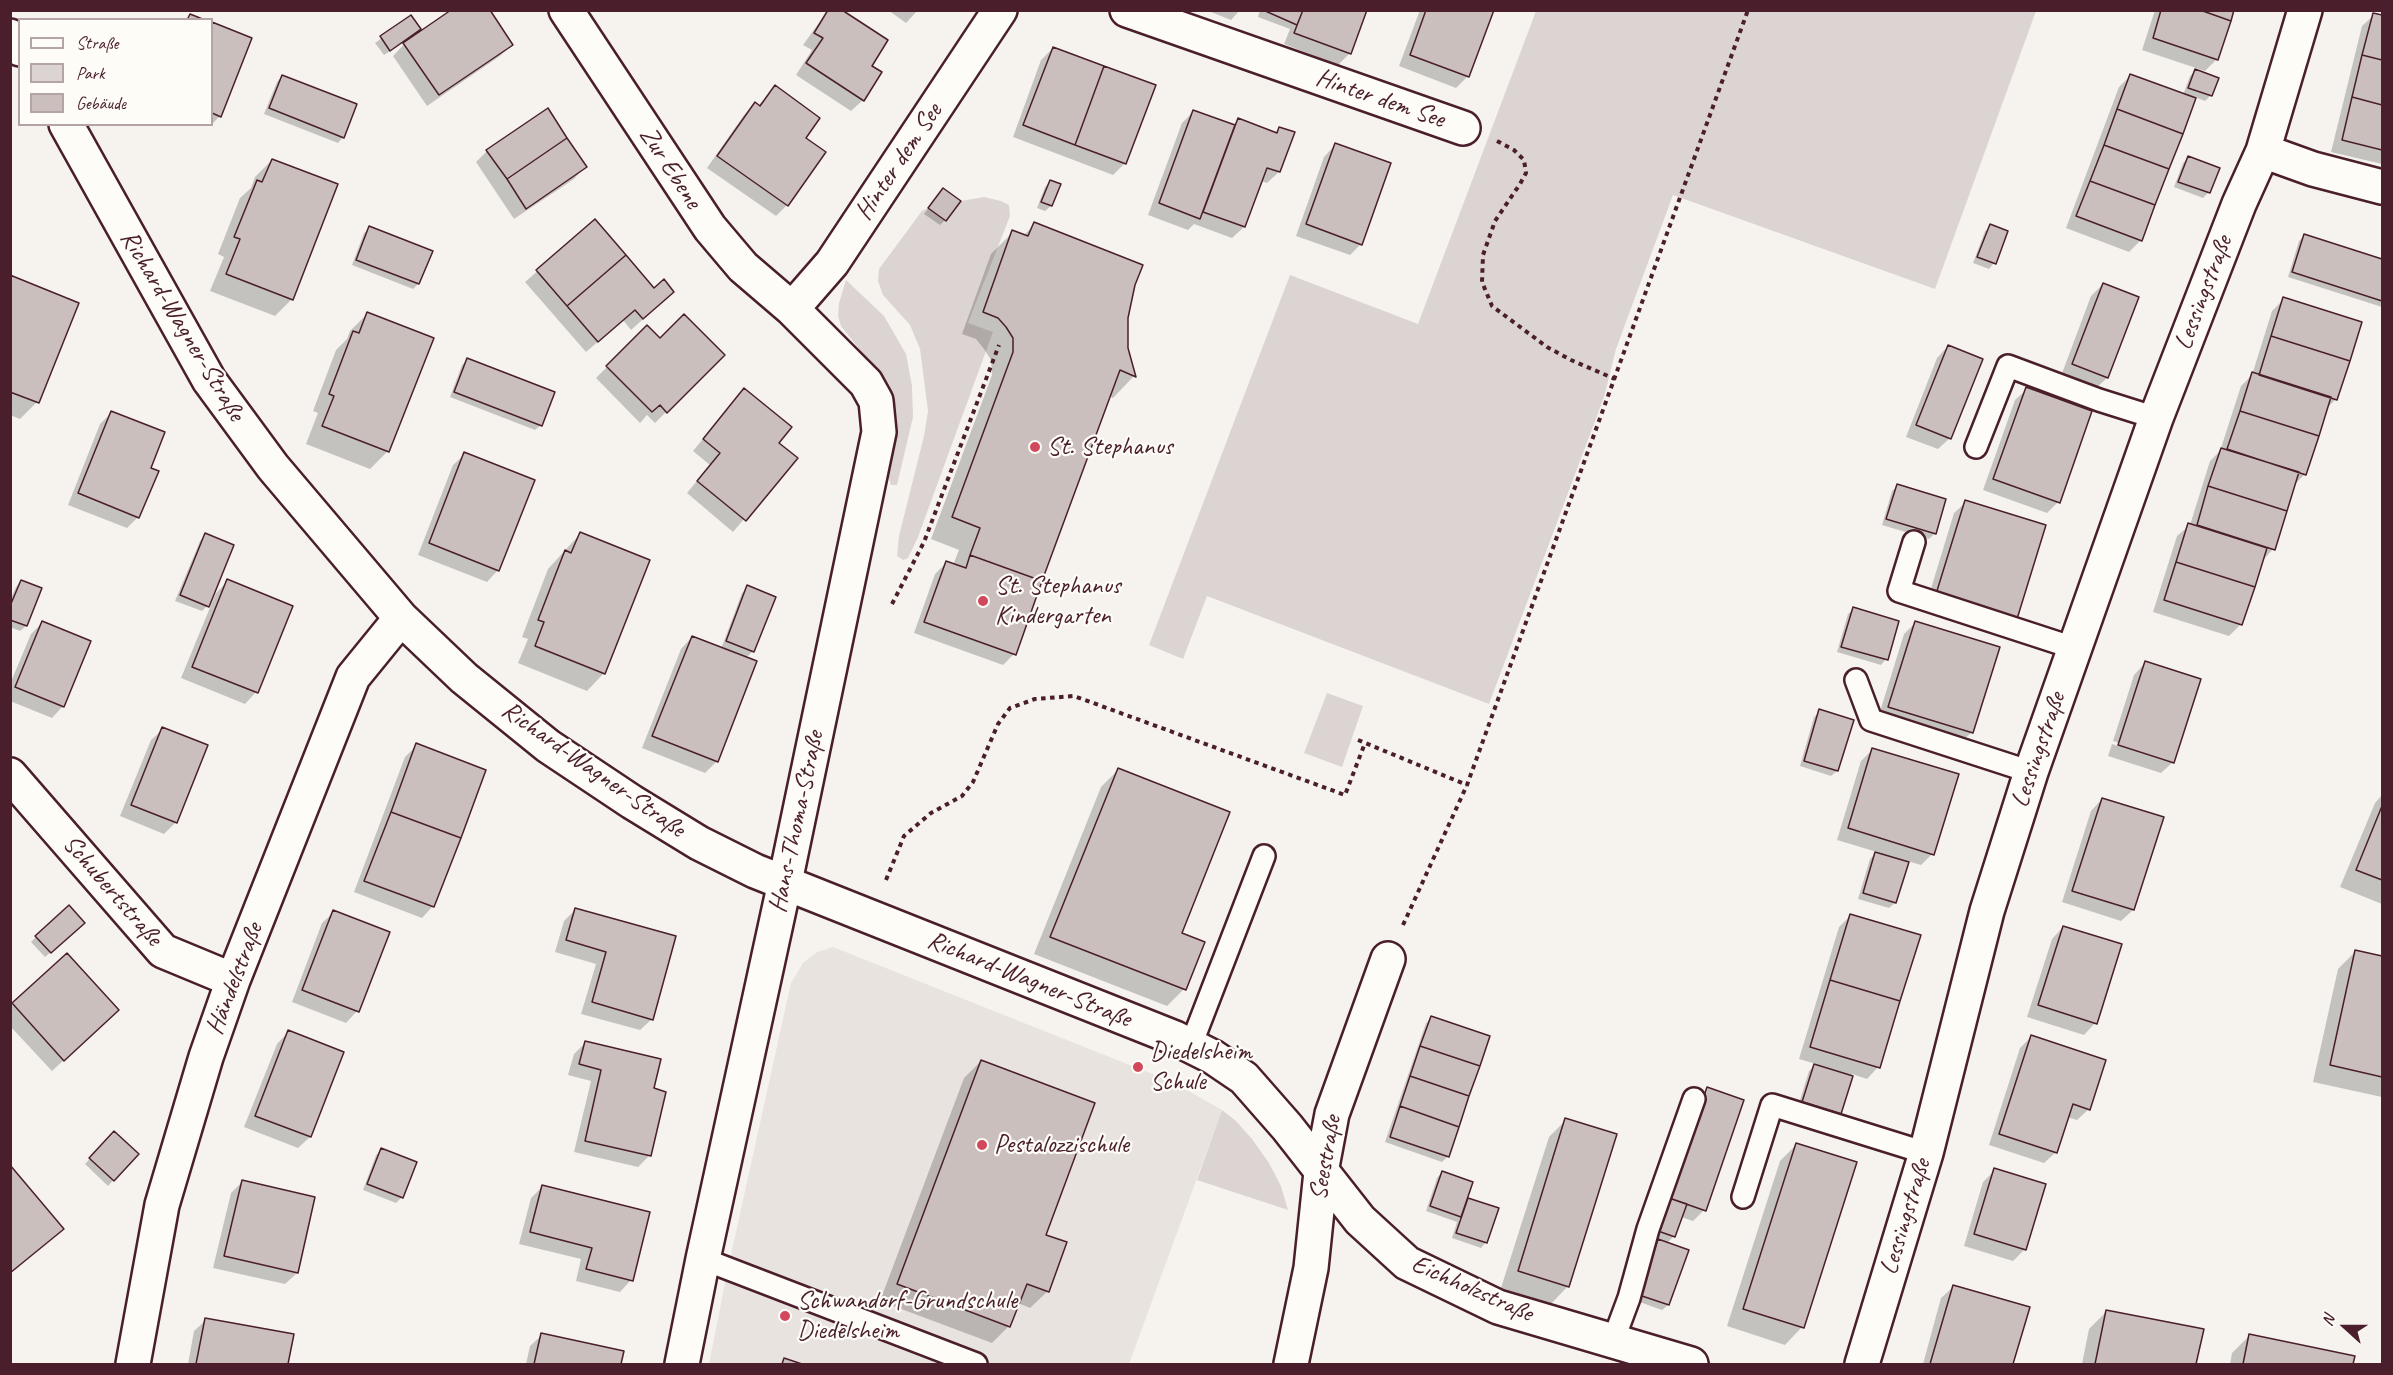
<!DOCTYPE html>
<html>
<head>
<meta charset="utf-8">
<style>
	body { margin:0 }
	#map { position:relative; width:2393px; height:1375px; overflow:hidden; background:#f6f3ef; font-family:Caveat,sans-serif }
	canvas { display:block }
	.frame { position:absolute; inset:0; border:12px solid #4a1f2b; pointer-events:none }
	.legend { position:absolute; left:18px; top:18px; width:195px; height:108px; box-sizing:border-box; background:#fdfcf7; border:2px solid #b5a4a5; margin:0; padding:8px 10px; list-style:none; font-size:18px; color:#4a1f2b }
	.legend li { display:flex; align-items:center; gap:12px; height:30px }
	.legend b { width:30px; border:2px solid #b5a4a5 }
	.north { position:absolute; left:2315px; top:1297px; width:60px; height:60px; -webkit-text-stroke:4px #fdfcf7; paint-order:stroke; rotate:291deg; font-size:16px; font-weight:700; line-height:24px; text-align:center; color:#4a1f2b }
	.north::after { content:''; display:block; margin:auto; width:21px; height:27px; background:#4a1f2b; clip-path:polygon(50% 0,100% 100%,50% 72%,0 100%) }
</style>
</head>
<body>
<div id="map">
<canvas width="2393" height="1375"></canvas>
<div class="frame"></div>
<ul class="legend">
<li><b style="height:8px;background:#fdfcf7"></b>Straße</li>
<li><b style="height:16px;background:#dcd4d2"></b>Park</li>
<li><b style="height:16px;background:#cbbfbe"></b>Gebäude</li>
</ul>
<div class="north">N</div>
</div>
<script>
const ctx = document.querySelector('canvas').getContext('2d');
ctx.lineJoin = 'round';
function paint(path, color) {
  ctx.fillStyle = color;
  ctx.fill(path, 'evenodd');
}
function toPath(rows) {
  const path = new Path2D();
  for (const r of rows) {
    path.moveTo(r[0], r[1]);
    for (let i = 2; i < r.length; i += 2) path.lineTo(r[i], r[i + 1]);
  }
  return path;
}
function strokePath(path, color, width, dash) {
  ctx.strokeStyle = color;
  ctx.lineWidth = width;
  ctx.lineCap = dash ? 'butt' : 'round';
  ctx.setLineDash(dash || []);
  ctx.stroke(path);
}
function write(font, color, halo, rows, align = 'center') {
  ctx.font = font + ' Caveat,sans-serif';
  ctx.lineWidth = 4.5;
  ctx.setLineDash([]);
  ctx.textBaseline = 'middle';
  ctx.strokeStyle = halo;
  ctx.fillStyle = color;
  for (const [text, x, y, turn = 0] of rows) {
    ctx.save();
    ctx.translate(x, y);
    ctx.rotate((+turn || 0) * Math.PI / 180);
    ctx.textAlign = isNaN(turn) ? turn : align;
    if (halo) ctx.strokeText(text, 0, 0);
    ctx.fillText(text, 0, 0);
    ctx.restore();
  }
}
paint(toPath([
	[833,947,1175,1083,1222,1110,1129,1364,709,1364,728,1268,791,983,803,963,817,952]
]), '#e9e3e0');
paint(toPath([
	[1536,11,2036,11,1935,289,1673,195,1616,349,1604,397,1489,704,1207,596,1183,659,1149,645,1290,275,1418,324],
	[984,197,1001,201,1009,205,1010,216,968,323,993,332,918,537,908,558,903,560,897,556,899,536,924,436,928,411,920,349,910,325,883,295,878,281,879,269,922,211,928,208,946,221,961,201],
	[846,280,884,316,906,354,912,386,913,417,897,485,891,485,888,475,896,418,893,402,883,379,841,326,838,316,839,303],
	[1327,693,1363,706,1342,767,1304,753],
	[1222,1110,1236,1121,1252,1139,1269,1163,1281,1186,1288,1210,1197,1180]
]), '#dcd4d2');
paint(toPath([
	[828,10,870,66,863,100,851,111,796,75,812,50,803,45],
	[888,10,918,10,906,23],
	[1206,10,1240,10,1231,20],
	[1260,10,1365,10,1350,53,1338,65,1284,44,1290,29,1258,17],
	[1420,10,1492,10,1468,76,1456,88,1399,66],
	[2155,10,2233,10,2217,59,2205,71,2142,50],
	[2374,15,2382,17,2382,164,2331,152,2362,26],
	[411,17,419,29,410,39,511,45,500,56,427,106,393,56,408,40,384,55,375,43],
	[212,24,250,39,220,116,212,124],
	[1053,48,1125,163,1113,175,1013,137,1041,60],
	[2195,71,2211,95,2205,101,2195,97,2141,240,2129,252,2066,228,2119,87,2131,75,2183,95,2190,76],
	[282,76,343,137,338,143,264,114,277,82],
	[775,87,787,205,776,216,707,168,744,115,755,104,758,106],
	[1194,111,1232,126,1238,120,1274,133,1280,128,1279,172,1267,183,1261,181,1244,227,1232,238,1194,224,1188,230,1148,215,1182,123],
	[1335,145,1361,244,1350,255,1296,236,1324,157],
	[487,151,585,167,574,179,514,219,476,162],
	[2189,157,2209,192,2203,198,2174,187,2183,163],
	[272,160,292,299,275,316,210,291,224,257,218,254,240,198,251,188,255,177],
	[1050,182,1051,206,1045,211,1037,208,1045,187],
	[938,196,945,220,940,225,924,214],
	[595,221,654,290,661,303,631,330,623,320,586,352,525,282],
	[1035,224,1126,318,1126,349,1134,376,1113,398,1109,396,1014,654,1003,665,914,633,935,574,946,563,953,565,959,550,931,539,992,375,991,360,984,349,976,339,962,334,991,254,1013,232,1023,236],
	[1991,226,2007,232,1994,263,1989,269,1973,263,1985,231],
	[370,228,418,284,413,289,352,265,364,233],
	[2304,236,2382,261,2382,307,2288,277,2299,241],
	[10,277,37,402,20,419,10,415],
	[2103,284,2137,297,2107,378,2095,389,2061,376,2091,296],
	[2284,299,2336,399,2325,410,2305,474,2294,485,2273,549,2262,561,2241,624,2229,636,2153,612,2177,536,2190,525,2210,461,2220,451,2241,386,2252,375,2272,311],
	[367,314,432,339,387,452,370,469,306,444,318,413,313,411,336,350,347,339,350,331],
	[647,327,660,340,723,355,655,423,647,415,640,423,596,378],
	[1948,346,1950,438,1938,449,1906,437,1937,358],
	[468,359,541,425,535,430,450,397,462,365],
	[2027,389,2058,502,2047,513,1983,490,2015,400],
	[733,402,796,458,733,532,687,493,710,465,693,451],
	[112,412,149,469,138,517,127,528,68,505,100,424],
	[465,454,498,570,487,582,418,555,453,465],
	[1898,486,1944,500,1934,534,1929,539,1882,525,1892,491],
	[1966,502,2044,526,1926,605,1954,513],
	[580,534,604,673,587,691,518,663,528,639,522,637,548,569],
	[205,535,207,606,202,611,175,601,200,541],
	[21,581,40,589,26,626,20,631,10,627,10,600,16,587],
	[228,581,256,692,245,704,181,678,216,593],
	[748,587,753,651,746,658,717,761,705,773,642,748,681,649,692,637,721,649,742,593],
	[1854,609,1886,659,1881,665,1837,652,1848,614],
	[42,623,63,706,52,718,10,701,10,684,31,634],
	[1915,623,1972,732,1960,743,1878,718,1904,634],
	[2145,663,2173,762,2161,773,2108,756,2112,744,2168,762,2168,759,2113,741,2134,675],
	[1820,711,1837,771,1831,776,1800,766,1814,717],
	[163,729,176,822,164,834,120,816,151,740],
	[417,745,433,906,422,918,354,892,405,757],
	[1873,749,1932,854,1921,865,1907,861,1895,903,1889,908,1858,899,1870,859,1877,852,1837,840,1861,761],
	[1118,770,1180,934,1184,989,1167,1006,1034,954,1101,787],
	[2382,795,2382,904,2340,887,2375,803],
	[2102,799,2133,910,2121,921,2062,902,2091,811],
	[575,910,675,938,652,1019,640,1030,581,1014,596,964,555,952,564,921],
	[334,912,357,1011,346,1023,292,1002,322,923],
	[1851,915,1878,1067,1867,1079,1852,1074,1839,1115,1839,1112,1800,1100,1809,1071,1816,1064,1799,1059,1839,927],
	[2063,927,2095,1023,2084,1035,2027,1017,2052,939],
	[78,928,45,957,31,942,36,937],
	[2355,952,2382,957,2382,1097,2313,1082,2338,969],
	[67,955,106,1021,52,1071,10,1026,10,1006],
	[1431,1018,1448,1156,1442,1162,1385,1142,1426,1023],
	[288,1032,342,1053,310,1137,298,1148,244,1127,277,1044],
	[2031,1037,2089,1109,2077,1120,2067,1117,2056,1152,2044,1163,1989,1145,2020,1048],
	[585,1043,652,1090,664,1093,649,1156,638,1167,574,1152,591,1081,568,1075,574,1054],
	[981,1061,1044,1236,1048,1291,1030,1308,1018,1303,1009,1326,992,1343,880,1301,964,1078],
	[1708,1089,1704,1210,1693,1221,1681,1217,1674,1236,1667,1243,1668,1305,1662,1310,1634,1300,1653,1246,1660,1239,1653,1236,1696,1101],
	[1566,1120,1568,1286,1551,1304,1501,1288,1549,1137],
	[114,1133,137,1154,108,1186,85,1164],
	[1797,1144,1802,1327,1785,1345,1727,1326,1780,1161],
	[381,1150,402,1197,396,1203,363,1190,376,1155],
	[10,1167,62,1229,10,1274],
	[1995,1170,2025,1249,2013,1261,1964,1246,1983,1182],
	[1442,1172,1466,1199,1497,1209,1486,1242,1481,1248,1452,1238,1457,1222,1426,1211,1437,1178],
	[242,1182,297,1273,285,1284,213,1268,231,1193],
	[542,1187,631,1280,620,1292,576,1281,581,1259,519,1244,531,1198],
	[1953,1287,2028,1308,2012,1364,1923,1364,1941,1298],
	[2106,1312,2202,1330,2195,1364,2082,1364,2089,1329],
	[206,1320,292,1336,287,1364,188,1364,194,1331],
	[542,1335,622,1352,619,1364,526,1364,530,1346],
	[2249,1336,2353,1357,2352,1364,2230,1364,2232,1353]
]), '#0003');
const building = toPath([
	[451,10,490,10,513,45,439,95,403,43,451,10],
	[828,10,842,10,888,40,872,66,882,72,864,101,806,63,823,38,814,33,828,10],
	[1263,10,1303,10,1297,25,1263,10],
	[1303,10,1367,10,1351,54,1294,33,1303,10],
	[1426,10,1494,10,1469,77,1410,55,1426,10],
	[2161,10,2200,10,2231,21,2218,60,2153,38,2161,10],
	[2200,10,2234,10,2231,21,2200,10],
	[2373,13,2382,15,2382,60,2362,55,2373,13],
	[190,14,205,20,187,20,190,14],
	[411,15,421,29,390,51,380,36,411,15],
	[212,22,252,38,221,117,212,113,212,22],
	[1053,47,1104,66,1075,145,1023,125,1053,47],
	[2362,55,2382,60,2382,105,2352,97,2362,55],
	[1104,66,1156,85,1126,164,1075,145,1104,66],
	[2195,69,2219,78,2212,96,2188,88,2195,69],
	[2130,74,2196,98,2183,134,2117,109,2130,74],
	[282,75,357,104,344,138,269,108,282,75],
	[775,85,820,118,806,138,826,152,788,206,717,156,755,102,760,106,775,85],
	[2352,97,2382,105,2382,150,2342,140,2352,97],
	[548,108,567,138,507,179,486,150,548,108],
	[2117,109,2183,134,2169,169,2104,145,2117,109],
	[1193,110,1235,125,1200,219,1159,203,1193,110],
	[1238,118,1277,133,1279,127,1295,132,1280,172,1267,168,1245,227,1203,212,1238,118],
	[567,138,587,167,526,209,507,179,567,138],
	[1335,143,1391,163,1362,245,1306,224,1335,143],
	[2104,145,2169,169,2155,205,2090,181,2104,145],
	[2188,156,2220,168,2210,193,2178,182,2188,156],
	[272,159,338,184,293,300,226,274,240,239,234,237,257,180,262,182,272,159],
	[1050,180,1061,184,1052,206,1041,202,1050,180],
	[2090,181,2155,205,2142,241,2076,216,2090,181],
	[943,188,961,201,946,221,928,208,943,188],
	[595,219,626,255,567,306,536,270,595,219],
	[1034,222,1143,265,1135,285,1128,318,1128,348,1136,377,1120,370,1042,581,970,555,980,528,952,517,1013,352,1013,338,1006,327,998,318,983,312,1012,230,1028,236,1034,222],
	[1990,224,2008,231,1996,264,1977,257,1990,224],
	[369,226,433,251,419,284,356,260,369,226],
	[2304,234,2382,259,2382,301,2292,272,2304,234],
	[626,255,654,288,664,279,674,292,643,319,635,310,598,342,567,306,626,255],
	[10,275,79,303,39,403,10,392,10,275],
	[2103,283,2139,297,2108,378,2072,364,2103,283],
	[2283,297,2362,322,2350,361,2271,336,2283,297],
	[367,312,434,338,389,452,322,426,334,396,329,394,353,331,359,333,367,312],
	[684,314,725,355,667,413,660,405,652,412,606,366,647,325,660,338,684,314],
	[2271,336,2350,361,2337,400,2259,375,2271,336],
	[1948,345,1983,359,1951,439,1916,425,1948,345],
	[467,358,555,392,542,426,454,392,467,358],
	[2252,372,2331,397,2319,436,2240,411,2252,372],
	[2026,387,2092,411,2060,503,1993,479,2026,387],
	[744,388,792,427,779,443,798,458,746,521,697,481,720,453,703,439,744,388],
	[111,411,165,432,151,468,159,471,139,518,78,493,111,411],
	[2240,411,2319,436,2306,475,2227,449,2240,411],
	[2221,448,2299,472,2287,511,2208,486,2221,448],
	[464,452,535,480,499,571,429,543,464,452],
	[1897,484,1946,499,1936,534,1886,519,1897,484],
	[2208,486,2287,511,2275,550,2197,525,2208,486],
	[1965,500,2046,525,2017,619,1936,594,1965,500],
	[2188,523,2267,548,2255,587,2176,562,2188,523],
	[580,532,650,560,605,674,535,646,544,622,538,620,565,550,571,553,580,532],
	[205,533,234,545,209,607,180,595,205,533],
	[970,555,1042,581,1016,655,924,622,946,561,966,568,970,555],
	[2176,562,2255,587,2242,625,2164,600,2176,562],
	[227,579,293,606,258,693,192,667,227,579],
	[21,580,42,588,27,626,10,620,10,606,21,580],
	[747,585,776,597,754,652,726,641,747,585],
	[1853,607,1899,621,1888,660,1841,647,1853,607],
	[42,621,91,641,64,707,15,687,42,621],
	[1915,621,2000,647,1973,733,1888,707,1915,621],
	[692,636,757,661,718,762,652,736,692,636],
	[2145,661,2201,679,2174,763,2118,745,2145,661],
	[1819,709,1854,720,1838,771,1804,761,1819,709],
	[162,727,208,745,177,823,131,805,162,727],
	[416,743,486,770,461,838,391,812,416,743],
	[1872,748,1959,774,1934,855,1848,828,1872,748],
	[1118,768,1230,812,1182,933,1205,942,1186,990,1050,937,1118,768],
	[2102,798,2164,817,2134,910,2072,891,2102,798],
	[2382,806,2382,880,2356,870,2382,806],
	[391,812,461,838,434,907,364,881,391,812],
	[1875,852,1909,862,1896,903,1863,893,1875,852],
	[69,905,85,923,51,953,35,936,69,905],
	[575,908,676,936,653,1020,592,1002,606,952,566,940,575,908],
	[333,910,390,932,359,1012,302,990,333,910],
	[1850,914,1921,935,1900,1001,1830,980,1850,914],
	[2063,926,2122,944,2097,1024,2038,1005,2063,926],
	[2355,950,2382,956,2382,1077,2330,1065,2355,950],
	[67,953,119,1010,64,1061,12,1003,67,953],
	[1830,980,1900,1001,1880,1068,1810,1047,1830,980],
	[1431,1016,1490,1036,1480,1066,1420,1046,1431,1016],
	[288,1030,344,1052,311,1137,255,1116,288,1030],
	[2031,1035,2106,1060,2090,1110,2073,1104,2057,1153,1999,1134,2031,1035],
	[585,1041,661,1059,654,1088,666,1092,651,1156,585,1141,601,1070,579,1064,585,1041],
	[1420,1046,1480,1066,1469,1096,1410,1076,1420,1046],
	[981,1060,1095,1103,1046,1235,1067,1242,1049,1292,1027,1284,1010,1327,897,1284,981,1060],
	[1814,1064,1853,1076,1841,1114,1802,1102,1814,1064],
	[1410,1076,1469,1096,1459,1127,1400,1106,1410,1076],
	[1707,1087,1744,1100,1706,1211,1669,1198,1707,1087],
	[1400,1106,1459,1127,1449,1157,1390,1137,1400,1106],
	[1565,1118,1617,1134,1569,1287,1518,1271,1565,1118],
	[114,1131,139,1154,114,1181,89,1158,114,1131],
	[1796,1143,1857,1162,1804,1328,1743,1309,1796,1143],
	[381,1148,417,1162,403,1198,367,1184,381,1148],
	[10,1165,64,1229,10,1273,10,1165],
	[1994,1168,2046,1184,2026,1250,1974,1234,1994,1168],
	[1442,1171,1473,1182,1461,1217,1430,1206,1442,1171],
	[242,1180,315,1197,298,1273,224,1256,242,1180],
	[542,1185,650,1212,633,1281,586,1269,592,1248,530,1232,542,1185],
	[1468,1198,1499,1208,1487,1243,1456,1233,1468,1198],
	[1669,1198,1687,1204,1675,1237,1658,1231,1669,1198],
	[1658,1239,1689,1250,1669,1305,1639,1295,1658,1239],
	[1953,1285,2030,1307,2013,1364,1930,1364,1953,1285],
	[2106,1310,2204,1329,2196,1364,2095,1364,2106,1310],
	[205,1318,294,1334,288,1364,196,1364,205,1318],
	[541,1333,624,1351,621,1364,534,1364,541,1333],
	[2249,1334,2355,1356,2353,1364,2243,1364,2249,1334],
	[784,1358,802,1364,782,1364,784,1358]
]);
paint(building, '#cbbfbe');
strokePath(building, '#4a1f2b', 1.5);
const lane = toPath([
	[1976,447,2008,366,2099,400,2156,418],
	[1914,542,1899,591,2074,648],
	[1856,680,1871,720,2031,772],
	[1191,1045,1264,856],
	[1743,1197,1772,1105,1926,1153],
	[703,1259,976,1364],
	[1613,1341,1629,1298,1648,1229,1694,1099]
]);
const street = toPath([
	[566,10,710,228,743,267,792,309,866,383,876,401,879,432,785,882,703,1259,682,1364],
	[1127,10,1463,128],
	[10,36,20,49],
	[66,124,209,380,273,467,401,618,464,678,548,746,632,802,699,843,755,871,1175,1038,1213,1057,1244,1078,1287,1127,1360,1220,1407,1263,1498,1307,1691,1364],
	[2263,151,2313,169,2382,187],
	[792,309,832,263,1000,10],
	[10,775,163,951,233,980],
	[133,1364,162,1205,206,1057,233,980,353,677,401,618],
	[1291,1364,1311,1268,1321,1172,1332,1114,1388,959],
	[1862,1364,1926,1153,1987,911,2031,772,2156,418,2239,204,2263,151,2305,10]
]);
strokePath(lane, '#4a1f2b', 26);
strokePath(street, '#4a1f2b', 38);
strokePath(toPath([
	[1497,141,1514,150,1524,160,1526,173,1520,184,1495,221,1483,255,1482,282,1492,306,1547,347,1571,360,1615,379],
	[892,604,924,542,999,345],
	[1358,740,1467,785],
	[886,880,904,836,931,813,962,796,973,782,998,724,1010,708,1035,699,1074,696,1345,795,1365,743],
	[1403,925,1467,785,1748,10]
]), '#4a1f2b', 4, [4.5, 4.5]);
strokePath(lane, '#fdfcf7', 21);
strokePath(street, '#fdfcf7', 33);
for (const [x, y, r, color] of [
	[1035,447,6,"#d1495b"],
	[983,601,6,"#d1495b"],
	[1138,1067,6,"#d1495b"],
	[982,1145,6,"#d1495b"],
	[785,1316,6,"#d1495b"]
]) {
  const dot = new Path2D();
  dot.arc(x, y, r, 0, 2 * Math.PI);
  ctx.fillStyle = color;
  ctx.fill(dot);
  strokePath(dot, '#fdfcf7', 2);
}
write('26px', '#4a1f2b', '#fdfcf7', [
	["Hinter dem See",1380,99,19],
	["Hinter dem See",899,162,-56],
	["Zur Ebene",670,168,57],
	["Lessingstraße",2204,293,-69],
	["Richard-Wagner-Straße",182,326,59],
	["Lessingstraße",2039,750,-71],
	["Richard-Wagner-Straße",593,770,35],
	["Hans-Thoma-Straße",797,822,-78],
	["Schubertstraße",112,891,49],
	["Händelstraße",235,979,-69],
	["Richard-Wagner-Straße",1029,980,22],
	["Seestraße",1326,1158,-80],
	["Lessingstraße",1906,1217,-73],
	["Eichholzstraße",1472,1289,24]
]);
write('26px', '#4a1f2b', '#fdfcf7', [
	["St. Stephanus",1047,447],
	["St. Stephanus",995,586],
	["Kindergarten",995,616],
	["Diedelsheim",1150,1052],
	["Schule",1150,1082],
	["Pestalozzischule",994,1145],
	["Schwandorf-Grundschule",797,1301],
	["Diedelsheim",797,1331]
], 'left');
</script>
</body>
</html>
